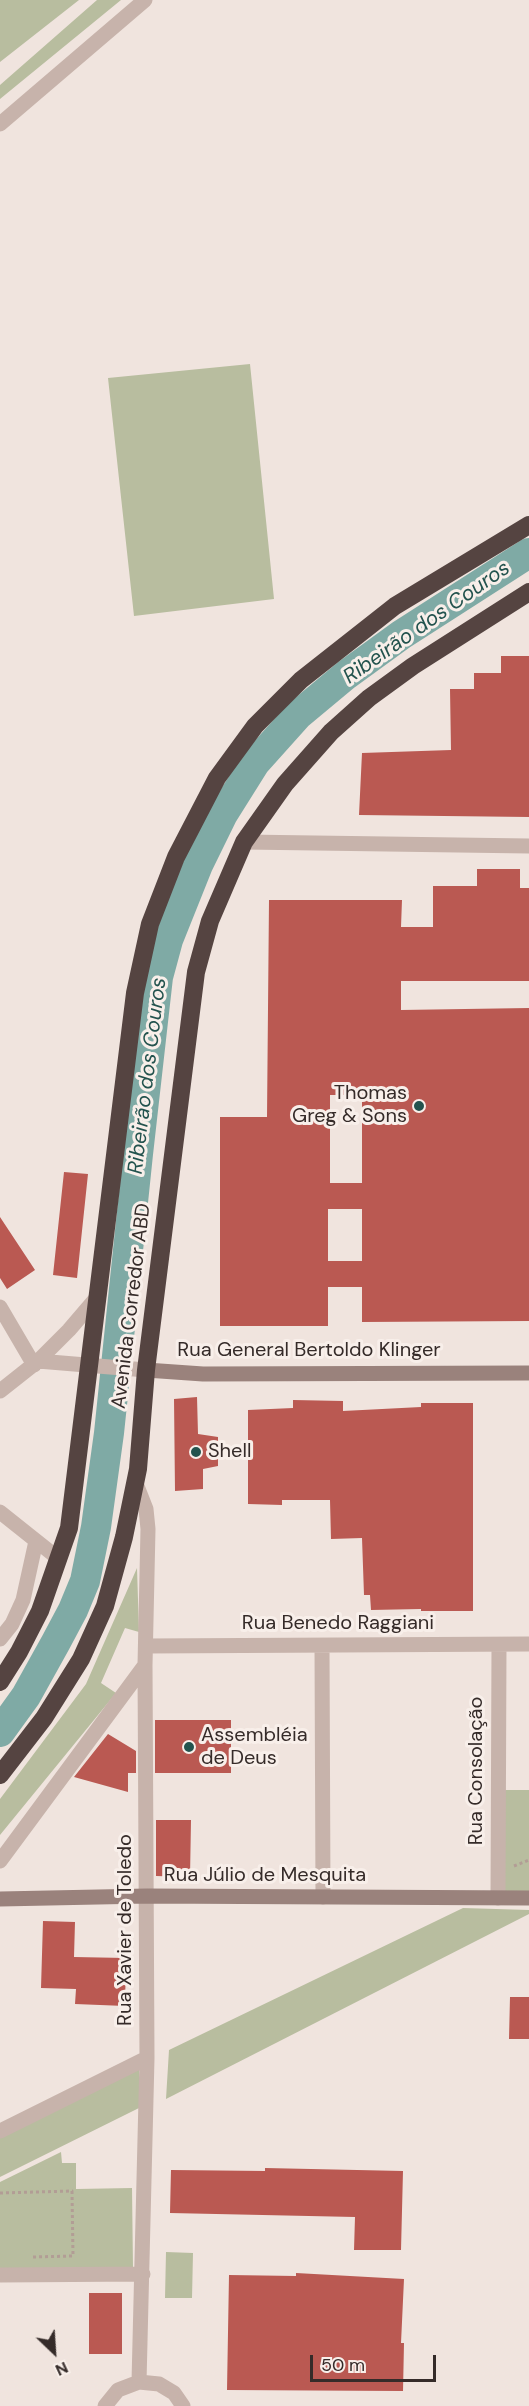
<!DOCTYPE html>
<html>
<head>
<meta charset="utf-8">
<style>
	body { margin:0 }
	#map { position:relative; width:529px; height:2406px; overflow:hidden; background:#f0e4de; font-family:"DM Sans",sans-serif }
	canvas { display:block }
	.north { position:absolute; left:24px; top:2322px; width:60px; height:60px; -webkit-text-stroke:4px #f8efea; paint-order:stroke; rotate:155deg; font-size:16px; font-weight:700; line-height:24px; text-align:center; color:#352b29 }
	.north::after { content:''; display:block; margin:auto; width:21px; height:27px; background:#352b29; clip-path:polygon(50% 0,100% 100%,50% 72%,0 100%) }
	.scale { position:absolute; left:310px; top:2355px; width:126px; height:27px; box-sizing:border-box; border:3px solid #352b29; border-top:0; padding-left:8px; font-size:18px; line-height:21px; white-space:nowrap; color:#352b29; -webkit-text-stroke:4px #f8efea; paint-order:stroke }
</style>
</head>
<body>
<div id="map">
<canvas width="529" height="2406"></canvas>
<div class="north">N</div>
<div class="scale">50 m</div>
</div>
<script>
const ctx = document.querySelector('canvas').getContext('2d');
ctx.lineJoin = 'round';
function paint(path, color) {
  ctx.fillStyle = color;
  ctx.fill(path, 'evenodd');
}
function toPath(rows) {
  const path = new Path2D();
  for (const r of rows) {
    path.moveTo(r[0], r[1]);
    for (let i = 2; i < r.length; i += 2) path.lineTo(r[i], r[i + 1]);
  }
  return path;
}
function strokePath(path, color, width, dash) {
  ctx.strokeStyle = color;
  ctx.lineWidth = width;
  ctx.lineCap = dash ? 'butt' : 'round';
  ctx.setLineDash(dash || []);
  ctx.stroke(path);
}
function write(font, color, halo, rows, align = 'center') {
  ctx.font = font + ' "DM Sans",sans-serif';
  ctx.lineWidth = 6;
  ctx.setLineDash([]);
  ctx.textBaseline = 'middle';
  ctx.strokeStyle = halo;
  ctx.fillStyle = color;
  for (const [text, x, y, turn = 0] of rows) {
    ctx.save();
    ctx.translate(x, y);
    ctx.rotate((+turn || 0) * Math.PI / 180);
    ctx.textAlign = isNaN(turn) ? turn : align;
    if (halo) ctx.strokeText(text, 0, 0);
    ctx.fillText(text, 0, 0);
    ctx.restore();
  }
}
paint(toPath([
	[0,0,79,0,0,62],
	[97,0,121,0,0,99,0,85],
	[250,364,274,599,134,616,108,378],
	[137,1568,139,1632,125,1628,101,1683,116,1693,0,1835,0,1799,86,1684],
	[505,1790,529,1790,529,1892,505,1892],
	[463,1908,529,1910,529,1914,166,2099,169,2050],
	[139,2063,139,2108,0,2177,0,2133],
	[61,2152,62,2163,76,2163,76,2189,132,2188,133,2269,0,2271,0,2182],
	[166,2252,193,2253,192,2298,165,2298]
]), '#b8bd9f');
strokePath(toPath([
	[0,1732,26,1696,56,1642,73,1610,85,1581,96,1527,109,1433,138,1154,158,977,168,940,198,865,223,814,255,763,298,715,346,675,401,635,529,553]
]), '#7faaa5', 30);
paint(toPath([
	[501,656,529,656,529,817,359,815,362,753,451,750,450,689,474,689,474,673,501,673],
	[477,869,520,869,520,888,529,888,529,981,401,981,401,1010,529,1008,529,1321,362,1322,362,1287,328,1287,328,1326,220,1326,220,1117,267,1117,269,900,402,900,401,927,433,927,433,886,477,886],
	[330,1095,362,1095,362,1183,330,1183],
	[328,1209,362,1209,362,1261,328,1261],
	[64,1172,88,1174,77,1278,53,1275],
	[0,1217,35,1270,7,1289,0,1278],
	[197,1397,198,1434,218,1437,218,1466,203,1469,203,1489,175,1491,174,1399],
	[293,1400,343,1401,343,1411,421,1407,421,1403,473,1403,473,1611,421,1611,421,1609,371,1610,370,1595,364,1595,362,1538,331,1539,330,1500,282,1500,282,1505,248,1504,248,1410,293,1408],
	[155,1720,231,1720,231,1773,155,1773],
	[108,1734,136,1751,136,1773,128,1773,128,1792,74,1777],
	[156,1820,191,1820,190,1877,156,1876],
	[43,1921,75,1922,74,1957,126,1958,125,2006,75,2004,76,1989,41,1988],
	[510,1997,529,1997,529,2039,509,2039],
	[265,2168,403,2171,401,2250,354,2250,355,2217,170,2213,171,2170,265,2171],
	[296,2273,404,2279,401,2343,404,2343,403,2391,227,2390,229,2275,296,2276],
	[89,2293,122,2293,122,2354,89,2354]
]), '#ba5952');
strokePath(toPath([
	[514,1866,529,1860],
	[0,2193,72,2191,73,2256,32,2257]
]), '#b29d95', 3, [3, 3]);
strokePath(toPath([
	[0,124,145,0],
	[244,842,529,846],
	[0,1307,34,1365],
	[38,1361,146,1370],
	[0,1391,38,1361,69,1330,99,1295],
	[135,1481,146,1509,148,1529,145,1665,147,2058,139,2382],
	[0,1512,59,1559],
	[0,1639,12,1624,23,1600,36,1541],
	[147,1646,529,1644],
	[322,1646,323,1897],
	[0,1861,145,1665],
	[498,1898,499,1645],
	[0,2131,147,2058],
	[0,2275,143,2274],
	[105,2406,118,2390,139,2382,159,2384,174,2393,183,2406]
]), '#c7b3ab', 15);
strokePath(toPath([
	[146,1370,203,1374,529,1373],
	[0,1899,147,1896,529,1898]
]), '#9a827c', 15);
strokePath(toPath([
	[0,1682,19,1652,40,1611,69,1528,135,993,150,924,176,857,217,778,255,726,301,680,395,606,529,525],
	[0,1775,44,1718,81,1659,105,1606,124,1537,138,1469,146,1370,196,972,210,921,244,842,285,784,331,732,369,698,413,666,529,592]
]), '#554441', 18);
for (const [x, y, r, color] of [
	[419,1106,6,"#23534e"],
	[196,1452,6,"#23534e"],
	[189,1747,6,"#23534e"]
]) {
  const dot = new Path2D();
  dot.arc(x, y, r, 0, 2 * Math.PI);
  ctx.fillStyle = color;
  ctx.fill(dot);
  strokePath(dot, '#f8efea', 2);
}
write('20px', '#352b29', '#f8efea', [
	["Thomas",407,1094,"right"],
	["Greg & Sons",407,1117,"right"],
	["Shell",208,1452],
	["Assembléia",201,1736],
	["de Deus",201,1759]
], 'left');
write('20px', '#352b29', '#f8efea', [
	["Avenida Corredor ABD",132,1306,-83],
	["Rua General Bertoldo Klinger",309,1351],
	["Rua Benedo Raggiani",338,1624],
	["Rua Consolação",477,1771,-90],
	["Rua Júlio de Mesquita",265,1876],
	["Rua Xavier de Toledo",126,1930,-90]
]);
write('italic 21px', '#23534e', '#f8efea', [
	["Ribeirão dos Couros",427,623,-35],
	["Ribeirão dos Couros",148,1076,-83]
]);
</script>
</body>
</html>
